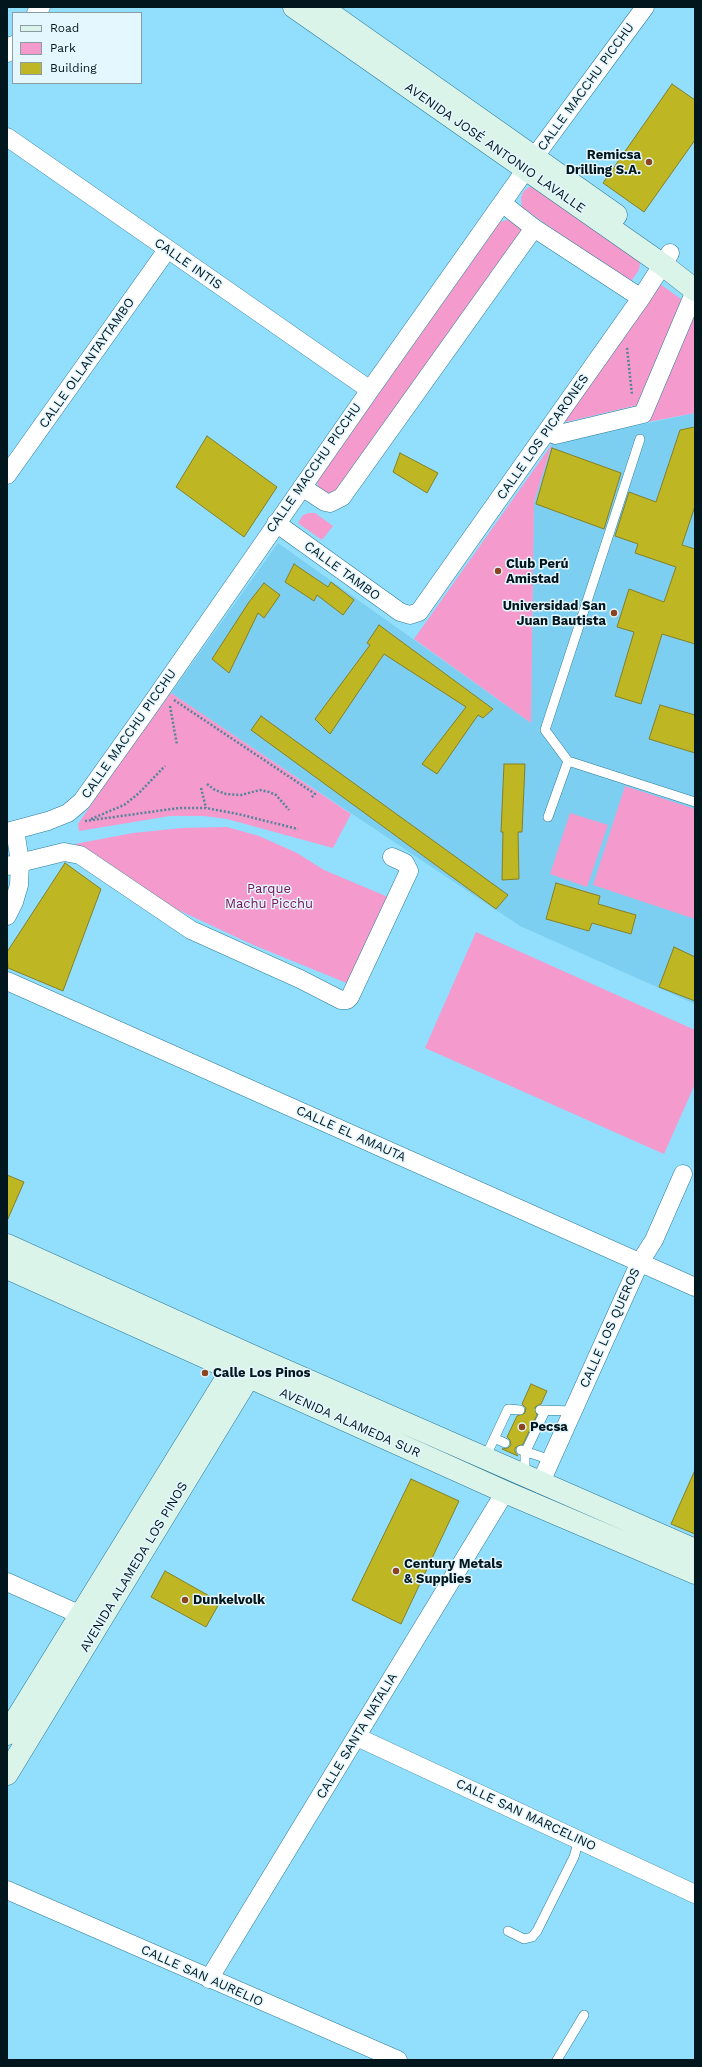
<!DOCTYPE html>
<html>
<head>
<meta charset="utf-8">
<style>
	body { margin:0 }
	#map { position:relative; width:702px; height:2067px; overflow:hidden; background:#92defd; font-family:"Work Sans",sans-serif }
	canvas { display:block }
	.frame { position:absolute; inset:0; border:8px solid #02161e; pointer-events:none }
	.legend { position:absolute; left:12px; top:12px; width:130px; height:72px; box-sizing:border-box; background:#e4f6fe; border:1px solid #8a9ca4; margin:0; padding:5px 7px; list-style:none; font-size:12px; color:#02161e }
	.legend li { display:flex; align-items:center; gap:8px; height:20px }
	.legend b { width:20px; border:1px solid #8a9ca4 }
</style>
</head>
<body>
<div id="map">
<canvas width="702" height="2067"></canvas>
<div class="frame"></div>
<ul class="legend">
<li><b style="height:5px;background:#dbf4e9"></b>Road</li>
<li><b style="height:11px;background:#f59acc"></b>Park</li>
<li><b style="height:11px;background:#beb622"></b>Building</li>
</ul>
</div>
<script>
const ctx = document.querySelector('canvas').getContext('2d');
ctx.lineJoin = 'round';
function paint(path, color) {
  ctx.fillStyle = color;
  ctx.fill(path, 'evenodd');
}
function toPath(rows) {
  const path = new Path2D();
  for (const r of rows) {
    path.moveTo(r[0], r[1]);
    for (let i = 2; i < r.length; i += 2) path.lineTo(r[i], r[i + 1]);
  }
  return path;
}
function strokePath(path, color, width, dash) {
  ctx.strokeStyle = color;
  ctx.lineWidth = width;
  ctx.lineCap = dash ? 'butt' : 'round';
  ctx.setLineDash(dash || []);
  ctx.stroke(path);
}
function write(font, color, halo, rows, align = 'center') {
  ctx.font = font + ' "Work Sans",sans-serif';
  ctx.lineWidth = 3;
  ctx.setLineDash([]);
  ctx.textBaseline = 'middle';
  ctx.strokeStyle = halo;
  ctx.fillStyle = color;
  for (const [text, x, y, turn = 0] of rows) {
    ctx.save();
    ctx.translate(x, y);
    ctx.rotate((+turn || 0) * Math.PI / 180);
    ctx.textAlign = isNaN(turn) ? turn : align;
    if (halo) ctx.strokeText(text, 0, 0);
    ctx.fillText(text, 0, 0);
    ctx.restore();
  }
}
paint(toPath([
	[695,413,695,1004,520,926,171,693,278,543,531,723,534,502,552,444]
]), '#7ccff1');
paint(toPath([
	[534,186,637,258,640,263,639,270,632,280,628,282,618,276,522,207,521,197,524,191,529,187],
	[507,220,513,221,521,228,523,234,344,487,332,493,323,493,318,487,317,481,498,225,500,222],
	[660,284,695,309,695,413,648,422,655,401,566,422,565,420],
	[552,444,534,502,531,723,414,639],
	[309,513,315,513,333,526,322,540,298,523,303,515],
	[171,693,351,814,333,848,227,819,204,816,170,816,79,831,78,824,128,751],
	[625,786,695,809,695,919,593,885],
	[570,813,608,825,587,887,550,874],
	[227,827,259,836,297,853,324,870,388,897,349,984,251,944,157,900,85,854,75,844,133,833,182,828],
	[476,932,695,1030,695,1084,664,1154,425,1048]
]), '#f59acc');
const building = toPath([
	[672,84,695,100,695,140,644,212,603,183,672,84],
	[695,427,695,506,682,545,695,549,695,644,662,634,641,704,615,696,634,632,617,627,629,589,664,602,676,567,635,553,638,544,615,536,629,492,656,502,680,430,695,427],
	[207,436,277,487,244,537,176,487,207,436],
	[552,448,621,473,604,529,536,504,552,448],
	[400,453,438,473,427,493,393,472,400,453],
	[294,564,328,587,331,582,354,600,343,615,317,595,314,601,285,582,294,564],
	[264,583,280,595,264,618,258,613,229,673,212,659,249,602,264,583],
	[379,625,493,709,483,718,478,715,437,774,422,764,466,707,384,654,330,734,315,719,370,645,367,643,379,625],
	[660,705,695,715,695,753,649,739,660,705],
	[261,716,471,868,508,895,496,909,251,730,261,716],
	[504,764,525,764,522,832,518,832,519,879,502,880,503,832,501,832,504,764],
	[65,863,101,889,63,991,8,968,7,952,65,863],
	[556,883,600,896,598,904,636,915,631,934,592,923,589,931,546,919,556,883],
	[674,947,695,957,695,1001,659,987,674,947],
	[7,1175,24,1182,7,1221,7,1175],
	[531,1384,547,1391,541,1404,535,1407,537,1415,523,1444,515,1448,515,1452,518,1456,502,1449,508,1448,511,1445,510,1440,507,1437,517,1416,525,1413,526,1408,522,1404,531,1384],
	[695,1470,695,1534,671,1524,695,1470],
	[411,1479,459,1501,401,1624,352,1600,411,1479],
	[165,1571,220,1602,206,1627,151,1597,165,1571]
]);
paint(building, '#beb622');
strokePath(building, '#858026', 1);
const lane = toPath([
	[568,761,545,730,640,439],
	[548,817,568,761,695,802],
	[540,1410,573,1411],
	[494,1438,505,1443],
	[521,1450,551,1460],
	[485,1458,508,1409,520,1410],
	[525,1475,525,1453,545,1411],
	[508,1931,524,1939,532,1937,537,1931,574,1857,579,1840],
	[557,2060,584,2015]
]);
const street = toPath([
	[36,13,41,7],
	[7,53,13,45],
	[7,137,370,390],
	[502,203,534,228,641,298],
	[549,429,555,435,643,414,695,291],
	[7,475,167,250],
	[302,487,325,502,330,503,342,497,534,228],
	[276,523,400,612,410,615,419,612,641,298,670,253],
	[7,832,48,821,68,813,82,801,147,710,370,390,541,148,645,7],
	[7,866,64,852,80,855,191,930,300,979,341,1000,347,1000,350,997,409,871,405,863,392,857],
	[7,916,14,902,19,885,20,862,15,830],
	[7,981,695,1287],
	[540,1484,640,1262,654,1240,683,1174],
	[7,1582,92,1620],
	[357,1737,695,1894],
	[7,1890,398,2060],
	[209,1979,505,1492]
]);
const secondary = toPath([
	[294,7,663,265,695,290],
	[321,7,616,215],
	[7,1245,259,1359,695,1550],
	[7,1268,505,1492,695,1573],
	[7,1734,239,1358],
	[7,1774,256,1365]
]);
strokePath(lane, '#2d7c98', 10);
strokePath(street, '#2d7c98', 19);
strokePath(secondary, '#2d7c98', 23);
strokePath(toPath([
	[627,348,632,395],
	[174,700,315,794,311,798],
	[170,706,177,745],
	[207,784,215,790,226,794,241,795,260,790,269,792,276,795,289,810],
	[201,788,206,808],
	[91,819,124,805,139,793,165,766],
	[85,821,179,808,206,808,238,814,298,829]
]), '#52859a', 2.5, [2, 2]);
strokePath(lane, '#fff', 9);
strokePath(street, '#fff', 18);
strokePath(secondary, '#dbf4e9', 22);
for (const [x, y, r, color] of [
	[649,162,4,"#8b441f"],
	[498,571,4,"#8b441f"],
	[614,613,4,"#8b441f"],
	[205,1373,4,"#8b441f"],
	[522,1427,4,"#8b441f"],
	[396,1571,4,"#8b441f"],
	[185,1600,4,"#8b441f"]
]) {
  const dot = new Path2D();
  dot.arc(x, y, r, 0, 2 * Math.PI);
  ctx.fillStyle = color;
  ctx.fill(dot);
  strokePath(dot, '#e4f6fe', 1.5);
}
write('13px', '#02161e', '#e4f6fe', [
	["CALLE MACCHU PICCHU",586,87,-54],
	["AVENIDA JOSÉ ANTONIO LAVALLE",495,148,35],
	["CALLE INTIS",188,264,35],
	["CALLE OLLANTAYTAMBO",87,363,-55],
	["CALLE LOS PICARONES",543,437,-55],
	["CALLE MACCHU PICCHU",314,468,-55],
	["CALLE TAMBO",342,571,36],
	["CALLE MACCHU PICCHU",129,734,-55],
	["CALLE EL AMAUTA",351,1134,24],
	["CALLE LOS QUEROS",610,1328,-66],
	["AVENIDA ALAMEDA SUR",350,1423,24],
	["AVENIDA ALAMEDA LOS PINOS",134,1567,-59],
	["CALLE SANTA NATALIA",357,1736,-59],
	["CALLE SAN MARCELINO",526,1815,25],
	["CALLE SAN AURELIO",202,1976,24]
]);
write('bold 13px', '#02161e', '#e4f6fe', [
	["Remicsa",641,155,"right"],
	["Drilling S.A.",641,170,"right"],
	["Club Perú",506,564],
	["Amistad",506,579],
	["Universidad San",606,606,"right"],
	["Juan Bautista",606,621,"right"],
	["Calle Los Pinos",213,1373],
	["Pecsa",530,1427],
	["Century Metals",404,1564],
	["& Supplies",404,1579],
	["Dunkelvolk",193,1600]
], 'left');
write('13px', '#771455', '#e4f6fe', [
	["Parque",269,889],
	["Machu Picchu",269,904]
]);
</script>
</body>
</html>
